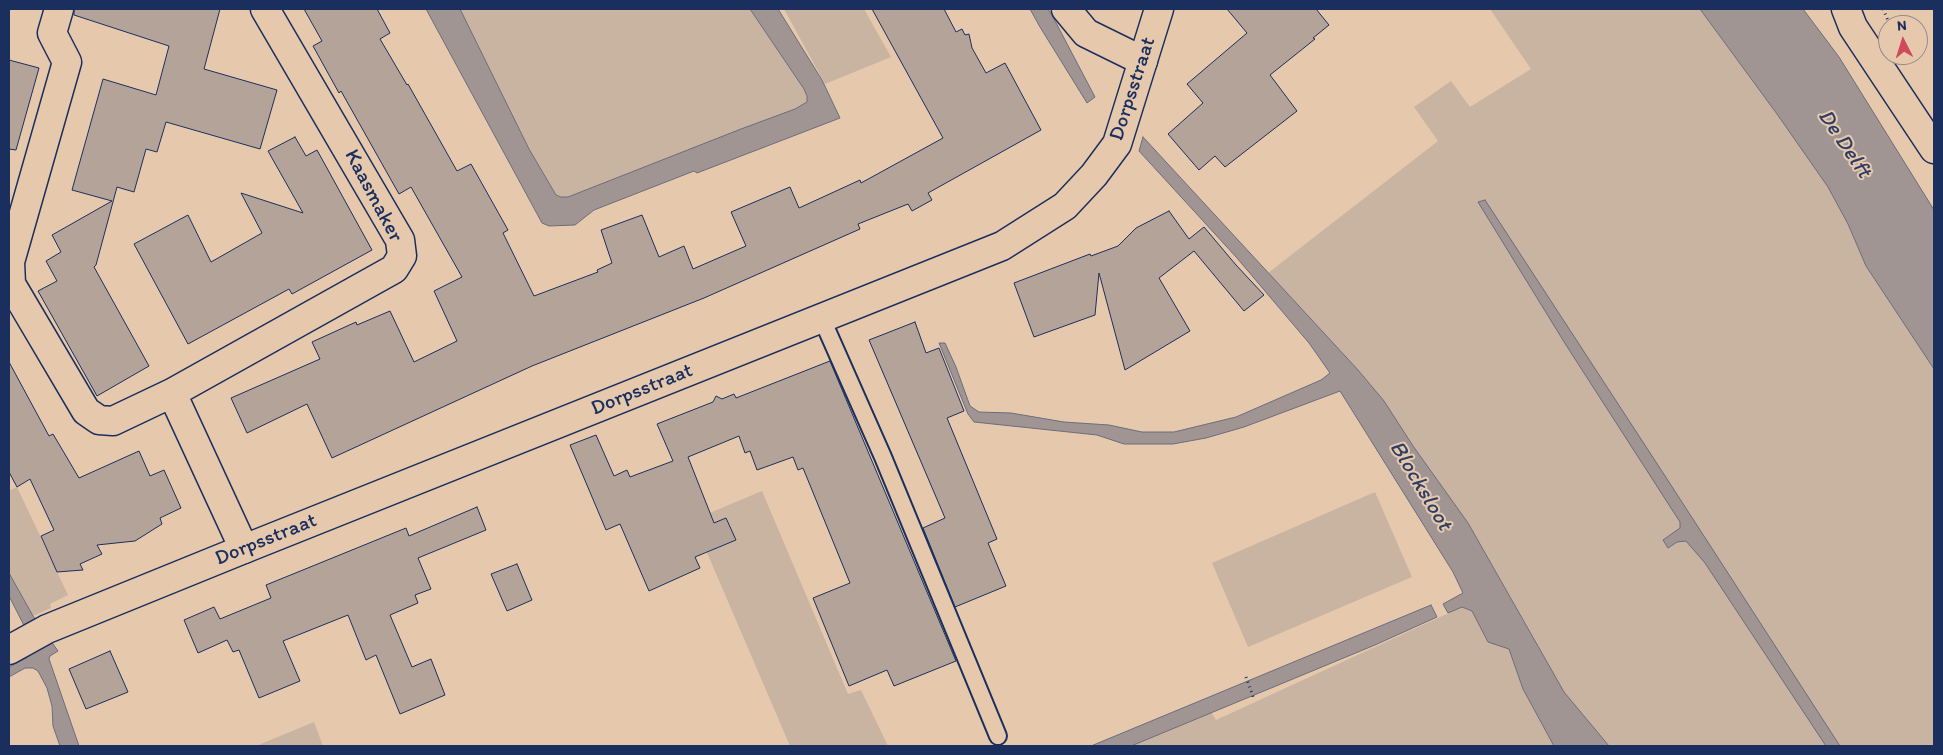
<!DOCTYPE html>
<html>
<head>
<meta charset="utf-8">
<style>
	body { margin:0 }
	#map { position:relative; width:1943px; height:755px; overflow:hidden; background:#e6c9ad; font-family:Itim,sans-serif }
	canvas { display:block }
	.frame { position:absolute; inset:0; border:10px solid #1b2f5e; pointer-events:none }
	.north { position:absolute; left:1878px; top:15px; width:50px; height:50px; box-sizing:border-box; background:#e6c9ad; border:1px solid #958b8d; border-radius:50%; rotate:355deg; font-size:14px; font-weight:700; line-height:20px; text-align:center; color:#1b2f5e }
	.north::after { content:''; display:block; margin:auto; width:18px; height:22px; background:#d1495b; clip-path:polygon(50% 0,100% 100%,50% 72%,0 100%) }
</style>
</head>
<body>
<div id="map">
<canvas width="1943" height="755"></canvas>
<div class="frame"></div>
<div class="north">N</div>
</div>
<script>
const ctx = document.querySelector('canvas').getContext('2d');
ctx.lineJoin = 'round';
function paint(path, color) {
  ctx.fillStyle = color;
  ctx.fill(path, 'evenodd');
}
function toPath(rows) {
  const path = new Path2D();
  for (const r of rows) {
    path.moveTo(r[0], r[1]);
    for (let i = 2; i < r.length; i += 2) path.lineTo(r[i], r[i + 1]);
  }
  return path;
}
function strokePath(path, color, width, dash) {
  ctx.strokeStyle = color;
  ctx.lineWidth = width;
  ctx.lineCap = dash ? 'butt' : 'round';
  ctx.setLineDash(dash || []);
  ctx.stroke(path);
}
function write(font, color, halo, rows, align = 'center') {
  ctx.font = font + ' Itim,sans-serif';
  ctx.lineWidth = 4;
  ctx.setLineDash([]);
  ctx.textBaseline = 'middle';
  ctx.strokeStyle = halo;
  ctx.fillStyle = color;
  for (const [text, x, y, turn = 0] of rows) {
    ctx.save();
    ctx.translate(x, y);
    ctx.rotate((+turn || 0) * Math.PI / 180);
    ctx.textAlign = isNaN(turn) ? turn : align;
    if (halo) ctx.strokeText(text, 0, 0);
    ctx.fillText(text, 0, 0);
    ctx.restore();
  }
}
paint(toPath([
	[460,9,750,9,804,89,807,96,807,102,795,109,568,197,561,197,556,195,529,149],
	[784,9,864,9,891,57,825,84],
	[1490,9,1700,9,1777,114,1828,187,1848,224,1866,266,1934,369,1934,746,1609,746,1564,692,1468,523,1413,446,1384,401,1358,370,1268,273,1438,141,1414,107,1451,81,1470,107,1531,69],
	[17,487,68,595,50,604,51,608,33,616,9,573,9,491],
	[762,491,848,694,861,690,888,746,790,746,693,520],
	[1375,492,1412,577,1248,647,1212,563],
	[1462,607,1472,611,1488,642,1509,649,1523,689,1554,746,1131,746,1211,712,1216,720],
	[314,722,323,746,256,746]
]), '#c9b3a1');
const water = toPath([
	[426,9,460,9,529,149,556,195,561,197,568,197,741,129,795,109,807,102,807,96,804,89,750,9,778,9,822,80,840,118,697,173,694,171,594,210,575,225,549,226,542,223,426,9],
	[1030,9,1048,9,1054,19,1095,97,1087,103,1040,27,1030,9],
	[1700,9,1803,9,1839,57,1934,210,1934,369,1866,266,1848,224,1828,187,1777,114,1700,9],
	[1143,137,1358,370,1384,401,1413,446,1468,523,1564,692,1609,746,1554,746,1523,689,1509,649,1488,642,1472,611,1462,607,1448,613,1443,604,1463,593,1453,572,1340,391,1244,427,1206,438,1173,444,1124,444,1097,435,974,422,968,414,939,343,945,343,956,367,970,406,979,412,1011,413,1064,422,1109,425,1142,432,1174,432,1236,417,1321,380,1330,373,1309,343,1237,258,1139,151,1143,137],
	[1485,200,1654,459,1840,746,1826,746,1705,563,1686,541,1677,542,1668,548,1663,540,1680,528,1680,522,1566,345,1478,202,1485,200],
	[9,573,33,616,58,651,50,656,49,659,79,746,60,746,53,726,52,706,47,688,38,671,33,668,25,668,9,677,9,667,28,657,35,647,9,596,9,573],
	[1431,605,1437,617,1375,645,1131,746,1091,746,1431,605]
]);
paint(water, '#a09592');
strokePath(water, '#6b6c7d', 1);
const building = toPath([
	[74,9,220,9,204,69,277,90,260,149,166,122,157,152,146,149,134,192,117,187,96,265,94,267,149,366,97,396,38,291,57,281,46,261,61,252,52,235,112,201,72,190,103,79,156,95,169,46,74,15,74,9],
	[304,9,377,9,390,33,380,39,407,85,408,84,457,171,471,164,508,230,503,233,534,296,598,272,597,270,612,263,601,230,642,215,659,257,684,246,693,269,746,246,731,212,790,187,799,208,860,180,861,183,943,138,872,9,944,9,956,32,962,29,965,35,969,34,972,48,986,73,1005,63,1041,130,928,193,932,200,912,211,908,204,858,224,860,229,704,298,532,366,332,458,307,404,247,433,231,398,320,359,312,342,356,322,357,325,390,311,414,362,457,341,434,291,462,277,411,187,399,194,341,91,339,93,313,46,322,41,304,9],
	[1227,9,1316,9,1329,25,1313,38,1315,39,1270,75,1297,111,1225,167,1215,156,1199,170,1168,134,1203,103,1187,84,1247,33,1227,9],
	[9,60,39,68,16,150,9,149,9,60],
	[295,137,306,156,317,150,372,250,292,294,289,289,188,344,134,244,188,215,211,262,262,233,241,193,303,213,268,151,295,137],
	[1169,211,1189,239,1204,227,1236,265,1264,295,1244,311,1194,251,1159,278,1190,331,1125,370,1099,273,1095,315,1034,337,1014,283,1090,254,1091,256,1118,246,1136,228,1169,211],
	[915,322,926,353,939,348,964,411,947,418,997,539,988,543,1006,586,955,607,923,528,945,518,869,340,915,322],
	[830,361,956,661,894,686,887,670,849,686,813,598,850,583,803,468,798,470,793,457,757,470,750,451,745,453,739,436,688,457,714,523,726,518,736,540,695,557,700,568,649,591,620,524,606,530,570,445,596,435,614,476,627,470,630,477,673,461,657,424,713,402,716,396,722,399,734,394,736,398,830,361],
	[9,362,49,436,53,434,79,478,139,451,150,476,164,470,181,508,160,518,162,524,135,541,97,545,102,554,80,564,83,570,57,572,41,536,54,530,30,479,17,487,9,472,9,362],
	[477,507,486,530,418,558,431,589,415,595,418,603,390,615,412,667,431,659,445,695,400,714,376,655,366,660,348,615,283,641,300,681,259,698,239,650,233,652,227,640,198,653,184,620,214,607,220,619,271,598,266,585,406,528,409,536,477,507],
	[517,564,532,600,507,611,491,574,517,564],
	[110,651,128,692,86,709,69,669,110,651]
]);
paint(building, '#b3a399');
strokePath(building, '#1b2f5e', 1);
const service = toPath([
	[822,319,883,457,998,736]
]);
const minor = toPath([
	[59,9,52,33,67,62,10,262,11,284,86,411,99,420,113,421,172,393,394,269,402,256,400,240,265,9],
	[1066,9,1086,33,1143,61],
	[172,393,244,549]
]);
const tertiary = toPath([
	[1846,9,1853,27,1934,149],
	[9,650,47,629,244,549,1002,246,1065,206,1094,175,1117,144,1159,9]
]);
strokePath(service, '#1b2f5e', 20);
strokePath(minor, '#1b2f5e', 31);
strokePath(tertiary, '#1b2f5e', 31);
strokePath(toPath([
	[1883,9,1890,25],
	[1246,677,1254,699]
]), '#1b2f5e', 3, [1, 4]);
strokePath(service, '#e6c9ad', 16);
strokePath(minor, '#e6c9ad', 28);
strokePath(tertiary, '#e6c9ad', 28);
write('21px', '#1b2f5e', '#e6c9ad', [
	["Dorpsstraat",1133,89,-72],
	["Kaasmaker",373,196,62],
	["Dorpsstraat",642,390,-22],
	["Dorpsstraat",266,540,-22]
]);
write('italic 22px', '#2f3e66', '#e6c9ad', [
	["De Delft",1844,144,56],
	["Blocksloot",1420,486,59]
]);
</script>
</body>
</html>
